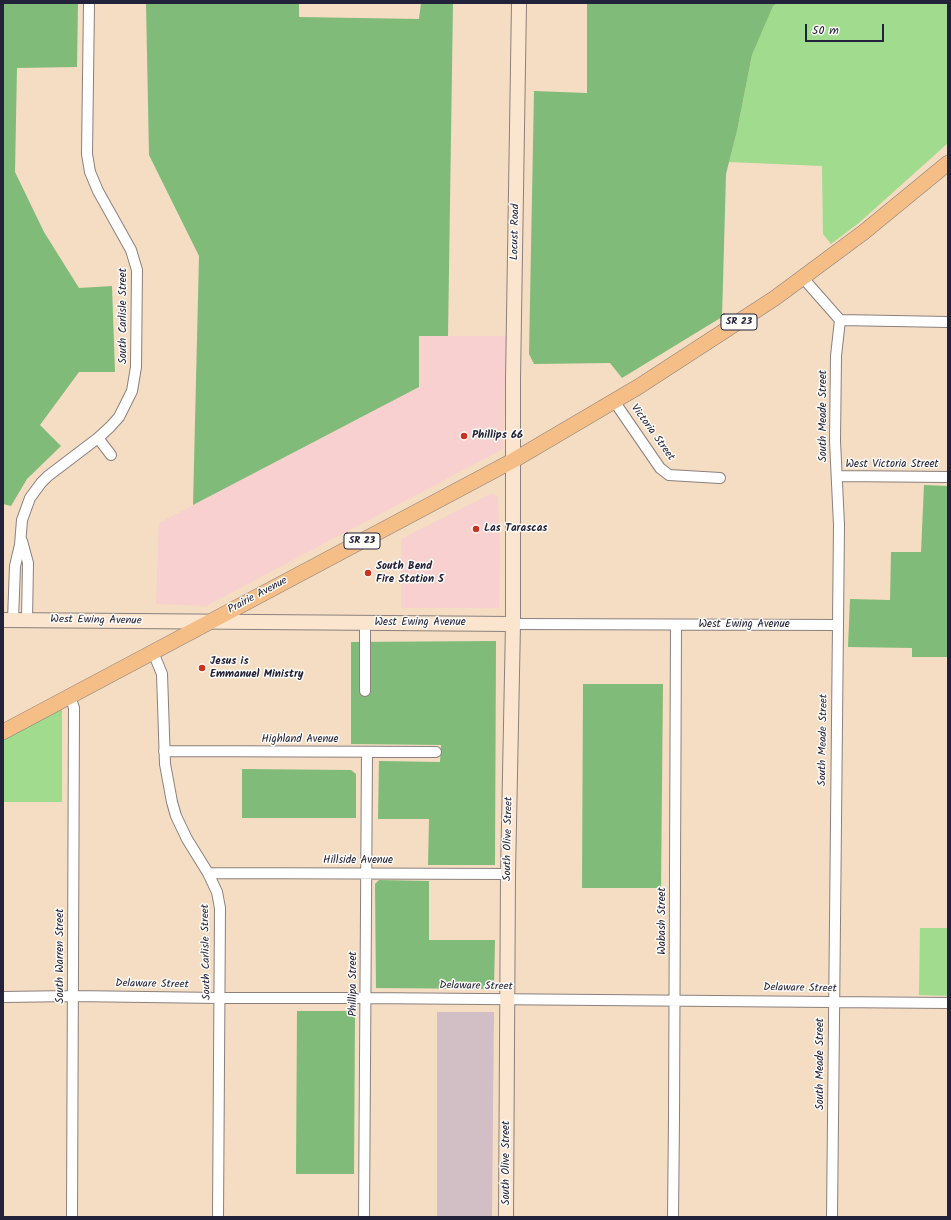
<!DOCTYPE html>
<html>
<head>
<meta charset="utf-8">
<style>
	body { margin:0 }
	#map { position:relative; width:951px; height:1220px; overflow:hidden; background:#f4ddc2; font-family:Kalam,sans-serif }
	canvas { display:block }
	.frame { position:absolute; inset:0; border:4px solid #22223b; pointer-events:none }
	.scale { position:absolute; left:805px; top:24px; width:79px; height:18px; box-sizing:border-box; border:2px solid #22223b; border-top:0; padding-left:5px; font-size:12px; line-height:14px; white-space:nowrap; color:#22223b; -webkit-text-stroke:3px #fdfcf7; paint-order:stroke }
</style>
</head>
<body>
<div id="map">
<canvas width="951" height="1220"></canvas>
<div class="frame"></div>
<div class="scale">50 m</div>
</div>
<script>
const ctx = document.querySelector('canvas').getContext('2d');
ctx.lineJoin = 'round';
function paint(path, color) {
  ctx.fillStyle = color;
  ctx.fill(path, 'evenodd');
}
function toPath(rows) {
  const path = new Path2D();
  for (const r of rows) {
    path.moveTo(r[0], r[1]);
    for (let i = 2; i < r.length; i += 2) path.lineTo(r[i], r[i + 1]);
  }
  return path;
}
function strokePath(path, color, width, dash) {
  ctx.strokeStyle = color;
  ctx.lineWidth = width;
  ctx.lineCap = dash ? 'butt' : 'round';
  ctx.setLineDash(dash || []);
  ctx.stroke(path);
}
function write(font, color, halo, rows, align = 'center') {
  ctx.font = font + ' Kalam,sans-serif';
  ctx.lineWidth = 3;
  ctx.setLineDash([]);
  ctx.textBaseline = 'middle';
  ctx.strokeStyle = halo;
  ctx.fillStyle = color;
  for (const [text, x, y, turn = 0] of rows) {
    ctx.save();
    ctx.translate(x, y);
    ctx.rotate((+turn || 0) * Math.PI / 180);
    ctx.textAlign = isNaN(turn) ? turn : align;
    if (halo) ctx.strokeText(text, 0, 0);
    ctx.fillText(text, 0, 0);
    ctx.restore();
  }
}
paint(toPath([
	[419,336,506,336,503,449,206,606,156,604,159,523,419,387],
	[493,493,498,497,500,551,499,608,401,608,401,539]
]), '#f7d0cf');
paint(toPath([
	[437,1012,494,1012,492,1217,437,1217]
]), '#d2bec5');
paint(toPath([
	[777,3,948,3,948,143,860,222,831,244,823,234,822,166,729,162,737,131,752,55,773,5],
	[62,709,62,802,4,802,3,740],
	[920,928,948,928,948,996,919,995]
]), '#a0db8e');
paint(toPath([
	[3,3,78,3,77,67,17,68,15,172,44,232,79,288,112,286,115,372,79,372,40,425,61,446,27,479,11,506,3,504],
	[146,3,299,3,299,17,419,19,421,3,453,3,448,336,419,336,419,387,193,505,199,256,149,155],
	[587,3,777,3,773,6,752,55,737,131,726,174,722,317,622,378,610,363,534,364,529,354,534,91,587,93],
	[924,485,948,486,948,657,912,657,912,648,848,647,850,599,890,600,891,552,921,552],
	[496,641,495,865,428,865,429,819,378,819,379,761,440,762,441,745,351,744,351,642],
	[583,684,663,684,661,888,582,888],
	[242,769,351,770,356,774,356,818,242,818],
	[379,880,429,881,429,940,495,940,494,989,376,988,375,884],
	[297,1011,351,1011,355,1017,354,1174,296,1174]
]), '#80bb79');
const street = toPath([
	[803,278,840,320,836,356,835,441,839,525,832,1217],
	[840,320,948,322],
	[614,401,660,468,669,475,720,478],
	[98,438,111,455],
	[837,476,948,477],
	[22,541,28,563,27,620],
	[13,620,15,566,20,545,22,520,30,498,41,483,48,476,98,438,110,427,119,417,132,391,136,367,137,270,131,250,98,191,90,172,87,154,89,3],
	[513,624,838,625],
	[153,652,162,674,165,764,172,802,176,816,187,839,208,873,217,892,220,908,218,1217],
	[365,691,365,623],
	[70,696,74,708,72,1217],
	[164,751,436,752],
	[208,873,508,874],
	[3,997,73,996,219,998,365,998,948,1003],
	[364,1217,367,752],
	[673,1217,674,1118,676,625]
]);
const secondary = toPath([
	[3,620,513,624],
	[506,1217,508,874,513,624,513,379,519,3]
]);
const primary = toPath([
	[3,732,514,460,638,387,775,298,864,232,948,163]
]);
strokePath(street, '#8b807e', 12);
strokePath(secondary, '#8b807e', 16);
strokePath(primary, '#8b807e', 16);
strokePath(street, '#fff', 10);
strokePath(secondary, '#fbe5cf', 14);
strokePath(primary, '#f6be87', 15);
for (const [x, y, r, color] of [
	[464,436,4,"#c8321e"],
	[476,529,4,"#c8321e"],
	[368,573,4,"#c8321e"],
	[202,668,4,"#c8321e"]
]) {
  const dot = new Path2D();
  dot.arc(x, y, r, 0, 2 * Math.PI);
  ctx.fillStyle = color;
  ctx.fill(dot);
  strokePath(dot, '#fdfcf7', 1.5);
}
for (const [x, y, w] of [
	[739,322,36],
	[362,541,36]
]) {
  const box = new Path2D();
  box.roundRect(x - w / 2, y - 8, w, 16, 3);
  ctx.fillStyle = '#fdfcf7';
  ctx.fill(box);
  strokePath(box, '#22223b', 1);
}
write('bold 10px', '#22223b', null, [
	["SR 23",739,322],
	["SR 23",362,541]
]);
write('11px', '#22223b', '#fdfcf7', [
	["Locust Road",516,232,-89],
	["South Carlisle Street",124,316,-90],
	["South Meade Street",824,416,-90],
	["Victoria Street",652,433,54],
	["West Victoria Street",892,465],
	["Prairie Avenue",258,596,-28],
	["West Ewing Avenue",96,621,1],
	["West Ewing Avenue",420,623],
	["West Ewing Avenue",744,625],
	["Highland Avenue",300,740],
	["South Meade Street",824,740,-89],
	["South Olive Street",509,839,-89],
	["Hillside Avenue",358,861],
	["Wabash Street",663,921,-90],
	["South Carlisle Street",207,952,-91],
	["South Warren Street",61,956,-90],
	["Phillipa Street",354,984,-90],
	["Delaware Street",152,985,1],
	["Delaware Street",476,987,1],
	["Delaware Street",800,989,1],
	["South Meade Street",821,1064,-90],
	["South Olive Street",507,1163,-90]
]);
write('bold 11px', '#22223b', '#fdfcf7', [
	["Phillips 66",472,436],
	["Las Tarascas",484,529],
	["South Bend",376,567],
	["Fire Station 5",376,580],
	["Jesus is",210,662],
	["Emmanuel Ministry",210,675]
], 'left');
</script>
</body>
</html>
